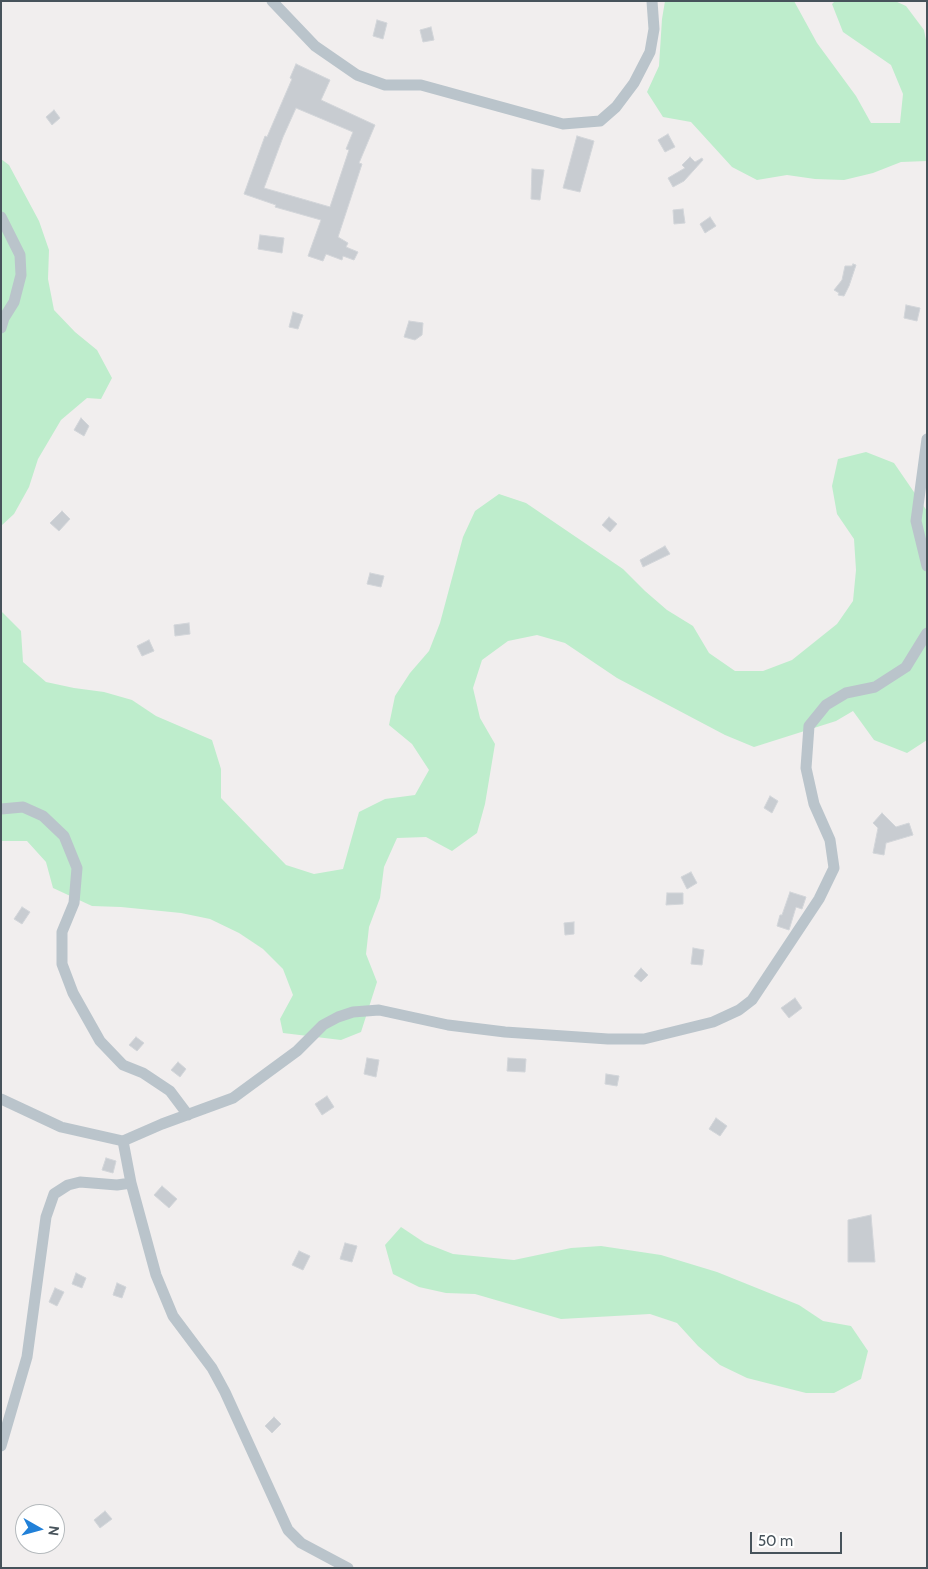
<!DOCTYPE html>
<html>
<head>
<meta charset="utf-8">
<style>
	body { margin:0 }
	#map { position:relative; width:928px; height:1569px; overflow:hidden; background:#f1eeee; font-family:Cabin,sans-serif }
	canvas { display:block }
	.frame { position:absolute; inset:0; border:2px solid #47535b; pointer-events:none }
	.north { position:absolute; left:15px; top:1504px; width:50px; height:50px; box-sizing:border-box; background:#fff; border:1px solid #b5babd; border-radius:50%; rotate:97deg; font-size:14px; font-weight:700; line-height:20px; text-align:center; color:#47535b }
	.north::after { content:''; display:block; margin:auto; width:18px; height:22px; background:#2180d8; clip-path:polygon(50% 0,100% 100%,50% 72%,0 100%) }
	.scale { position:absolute; left:750px; top:1532px; width:92px; height:22px; box-sizing:border-box; border:2px solid #47535b; border-top:0; padding-left:6px; font-size:15px; line-height:18px; white-space:nowrap; color:#47535b; -webkit-text-stroke:4px #fff; paint-order:stroke }
</style>
</head>
<body>
<div id="map">
<canvas width="928" height="1569"></canvas>
<div class="frame"></div>
<div class="north">N</div>
<div class="scale">50 m</div>
</div>
<script>
const ctx = document.querySelector('canvas').getContext('2d');
ctx.lineJoin = 'round';
function paint(path, color) {
  ctx.fillStyle = color;
  ctx.fill(path, 'evenodd');
}
function toPath(rows) {
  const path = new Path2D();
  for (const r of rows) {
    path.moveTo(r[0], r[1]);
    for (let i = 2; i < r.length; i += 2) path.lineTo(r[i], r[i + 1]);
  }
  return path;
}
function strokePath(path, color, width, dash) {
  ctx.strokeStyle = color;
  ctx.lineWidth = width;
  ctx.lineCap = dash ? 'butt' : 'round';
  ctx.setLineDash(dash || []);
  ctx.stroke(path);
}
paint(toPath([
	[665,1,794,1,817,43,856,96,871,123,900,123,903,94,891,65,843,32,832,4,835,1,895,1,906,6,924,30,927,45,927,161,901,162,873,173,844,180,815,179,787,175,757,180,732,167,691,122,663,117,647,92,659,66,662,19],
	[1,159,9,165,39,221,49,250,48,279,54,310,75,332,97,350,112,378,101,399,87,398,61,420,38,459,29,487,14,514,1,526],
	[866,452,894,463,927,511,927,740,907,753,874,740,853,711,836,721,754,747,725,735,617,678,565,643,537,635,508,641,482,660,473,688,480,718,495,744,485,804,477,833,452,851,426,837,397,838,384,867,380,898,369,927,366,954,377,982,361,1032,341,1040,283,1033,280,1019,293,995,283,969,263,949,239,933,210,919,181,913,121,907,92,906,53,888,46,862,27,841,1,841,1,611,21,631,23,662,46,682,74,688,104,692,132,700,156,716,212,740,221,769,221,798,286,865,314,874,343,869,359,812,385,799,415,795,429,770,412,744,389,725,395,696,410,673,429,651,440,623,463,537,475,511,499,494,526,503,623,569,645,591,667,610,693,626,709,653,735,671,763,671,792,660,837,624,853,601,856,570,854,539,837,514,832,486,838,459],
	[401,1227,425,1243,453,1254,514,1260,571,1248,601,1246,661,1255,717,1272,799,1305,823,1321,851,1326,868,1351,861,1379,834,1393,806,1393,747,1378,720,1365,698,1346,677,1323,650,1314,561,1319,475,1294,446,1293,419,1287,393,1274,385,1245]
]), '#beedcc');
const building = toPath([
	[377,20,387,23,383,39,373,36,377,20],
	[431,27,434,40,423,42,420,30,431,27],
	[296,64,330,80,321,100,375,125,359,163,362,164,338,237,348,243,346,247,358,252,354,260,343,256,342,260,326,254,323,261,308,256,321,220,275,207,276,205,244,194,265,136,267,137,292,79,290,78,296,64],
	[296,108,353,132,346,149,349,150,330,207,264,188,283,137,296,108],
	[54,110,60,118,52,125,46,117,54,110],
	[668,134,675,147,665,152,658,140,668,134],
	[577,136,594,141,580,192,563,188,577,136],
	[690,157,695,162,702,158,703,160,684,181,673,187,668,178,685,168,682,165,690,157],
	[532,169,544,170,540,200,531,199,532,169],
	[683,209,685,223,674,224,673,210,683,209],
	[710,217,716,226,705,233,700,224,710,217],
	[260,235,284,238,282,253,258,249,260,235],
	[853,264,856,265,849,286,844,296,838,295,839,293,834,290,842,280,845,266,852,266,853,264],
	[906,305,920,308,917,321,904,318,906,305],
	[293,312,303,315,298,329,289,327,293,312],
	[409,321,423,323,422,335,415,340,404,337,409,321],
	[81,418,89,426,84,436,74,430,81,418],
	[62,511,70,519,59,531,50,523,62,511],
	[609,517,617,524,610,532,602,525,609,517],
	[665,546,670,554,643,567,640,560,665,546],
	[370,573,384,576,381,587,367,584,370,573],
	[189,623,190,634,175,636,174,625,189,623],
	[149,640,154,651,142,656,137,646,149,640],
	[770,796,778,801,772,813,764,808,770,796],
	[882,813,896,827,909,823,913,835,886,843,884,855,873,853,878,828,873,823,882,813],
	[691,872,697,883,687,889,681,877,691,872],
	[790,892,806,897,802,909,796,907,789,930,777,926,780,915,782,915,790,892],
	[667,893,683,893,683,904,666,905,667,893],
	[22,907,30,912,22,924,14,919,22,907],
	[574,922,574,934,565,935,564,923,574,922],
	[693,948,704,950,702,965,691,964,693,948],
	[641,968,648,975,641,982,634,976,641,968],
	[795,998,802,1008,789,1018,781,1008,795,998],
	[136,1037,144,1043,137,1051,129,1045,136,1037],
	[367,1058,379,1060,376,1077,364,1074,367,1058],
	[508,1058,526,1059,525,1072,507,1071,508,1058],
	[178,1062,186,1069,180,1077,171,1070,178,1062],
	[606,1074,619,1076,617,1086,605,1084,606,1074],
	[327,1096,334,1107,322,1115,315,1104,327,1096],
	[716,1118,727,1126,720,1136,709,1129,716,1118],
	[106,1158,116,1161,113,1173,102,1170,106,1158],
	[162,1186,177,1199,169,1208,154,1195,162,1186],
	[871,1215,875,1262,848,1262,848,1220,871,1215],
	[345,1243,357,1246,352,1262,340,1259,345,1243],
	[299,1251,310,1256,303,1270,292,1265,299,1251],
	[76,1273,86,1278,82,1288,72,1284,76,1273],
	[117,1283,126,1287,122,1298,113,1295,117,1283],
	[55,1288,64,1292,57,1306,49,1302,55,1288],
	[274,1417,281,1424,272,1433,265,1426,274,1417],
	[105,1511,112,1519,100,1528,94,1520,105,1511]
]);
paint(building, '#c8ccd1');
strokePath(building, '#d2d5d9', 1);
strokePath(toPath([
	[272,1,315,46,357,75,385,85,421,85,563,124,600,121,616,107,634,83,650,52,654,29,652,1],
	[1,217,20,255,21,275,14,302,4,318,1,328],
	[927,439,916,521,927,566],
	[1,809,23,807,43,816,64,836,77,868,74,903,62,932,62,964,73,993,100,1041,123,1065,143,1073,170,1091,188,1115],
	[1,1099,61,1127,123,1141,162,1124,233,1098,297,1051,323,1025,338,1017,353,1012,379,1010,448,1025,505,1032,608,1039,644,1039,713,1022,739,1010,752,1000,819,899,834,868,830,840,814,804,806,768,809,726,826,705,846,693,875,687,906,667,927,633],
	[123,1141,131,1183,156,1275,173,1316,212,1368,225,1392,288,1530,301,1543,348,1568],
	[1,1446,27,1357,46,1217,54,1194,68,1185,80,1182,117,1185,131,1183]
]), '#bac4cb', 11);
</script>
</body>
</html>
